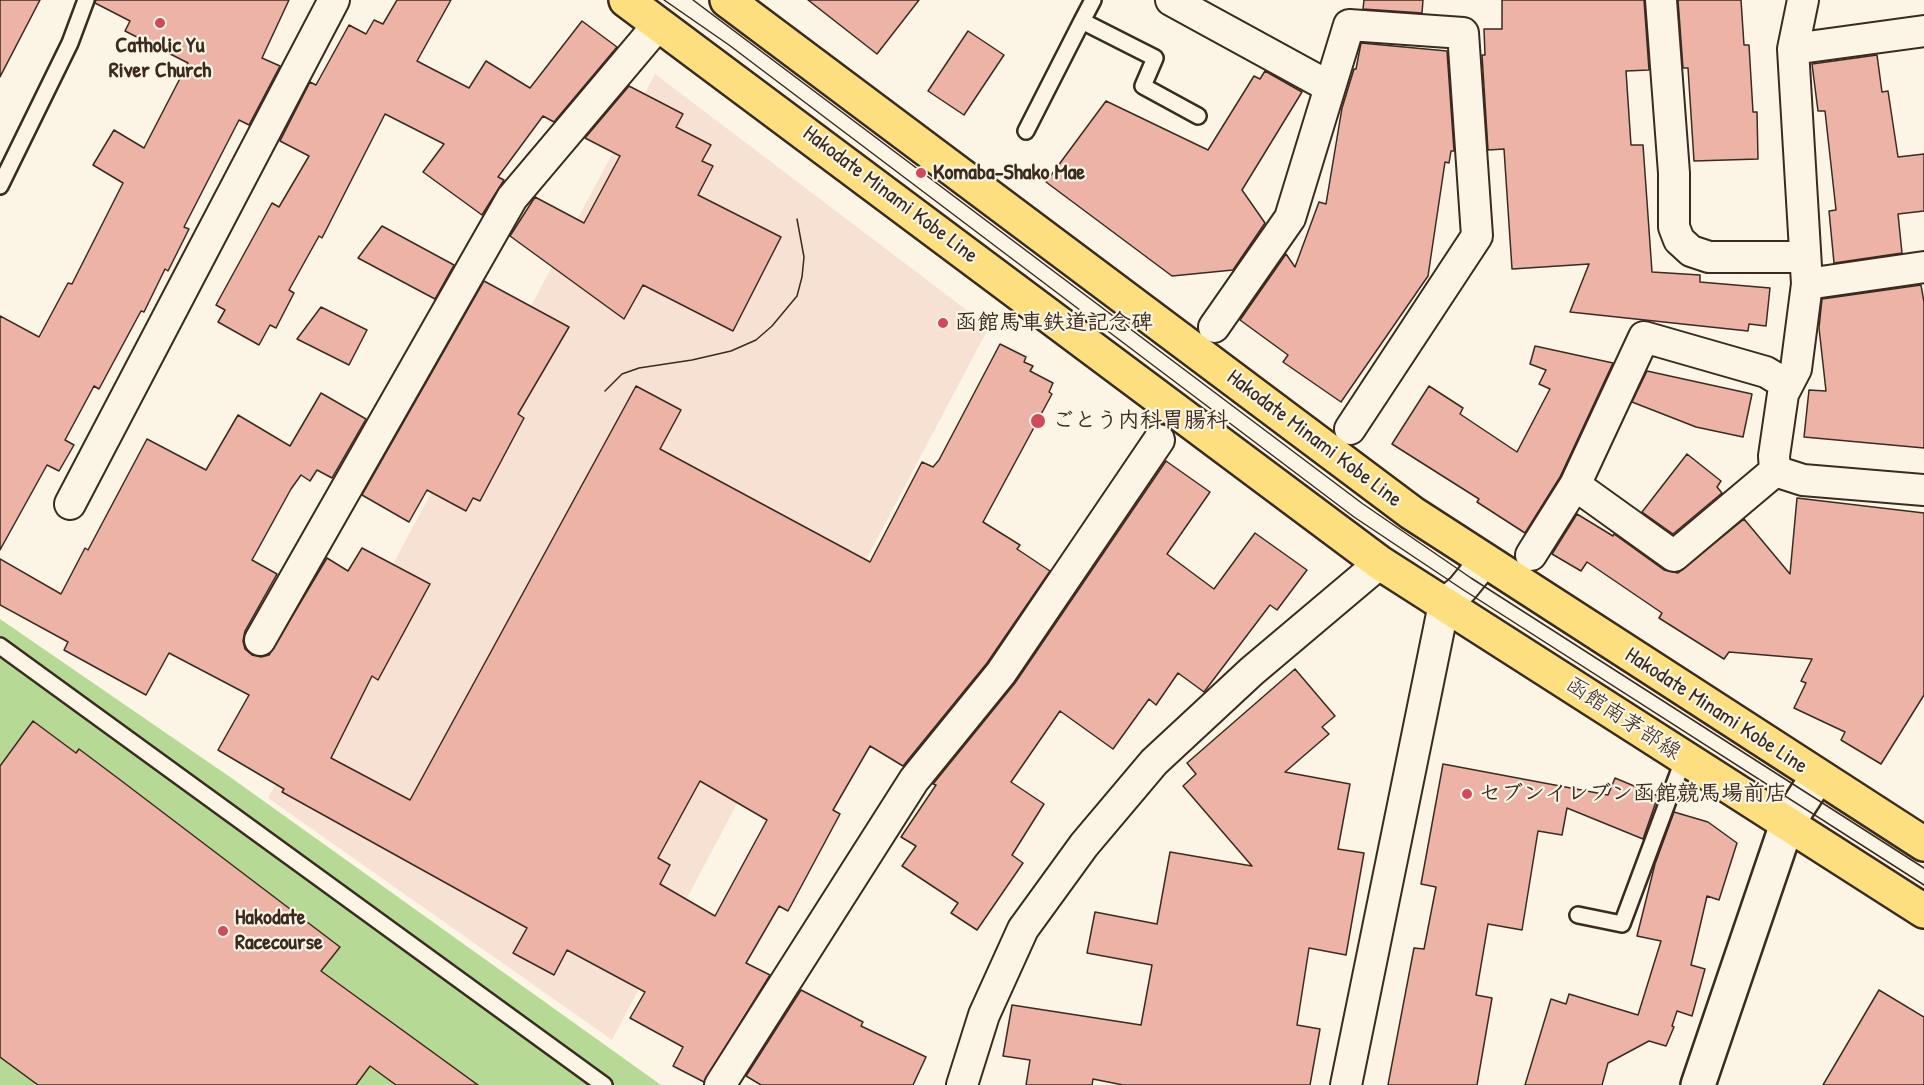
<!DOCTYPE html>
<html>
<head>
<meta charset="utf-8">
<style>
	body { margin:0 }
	canvas { display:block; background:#fcf5e5 }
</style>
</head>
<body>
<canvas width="1924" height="1085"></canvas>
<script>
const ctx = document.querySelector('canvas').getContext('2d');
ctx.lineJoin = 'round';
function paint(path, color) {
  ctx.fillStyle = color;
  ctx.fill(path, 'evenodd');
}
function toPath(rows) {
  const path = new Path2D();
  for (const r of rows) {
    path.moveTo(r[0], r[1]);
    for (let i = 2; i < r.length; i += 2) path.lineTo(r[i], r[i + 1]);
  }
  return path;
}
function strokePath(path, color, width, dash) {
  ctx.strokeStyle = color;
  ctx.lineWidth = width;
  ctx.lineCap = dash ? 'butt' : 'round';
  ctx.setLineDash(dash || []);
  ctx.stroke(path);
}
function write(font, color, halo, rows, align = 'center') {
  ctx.font = font + ' "Patrick Hand","Klee One",sans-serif';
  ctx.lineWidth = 4.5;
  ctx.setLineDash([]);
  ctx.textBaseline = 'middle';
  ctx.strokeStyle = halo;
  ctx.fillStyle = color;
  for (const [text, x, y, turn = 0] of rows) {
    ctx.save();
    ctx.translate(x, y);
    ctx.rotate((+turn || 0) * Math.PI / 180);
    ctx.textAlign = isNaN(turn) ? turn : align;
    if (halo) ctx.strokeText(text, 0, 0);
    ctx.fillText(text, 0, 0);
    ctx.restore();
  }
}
paint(toPath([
	[655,74,989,327,612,1040,268,798]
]), '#f7e1d2');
paint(toPath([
	[0,619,230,777,661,1085,0,1085]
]), '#b6da95');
const building = toPath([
	[0,0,40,0,0,77,0,0],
	[96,0,289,0,262,58,280,66,249,125,239,120,184,227,189,229,168,271,165,269,144,312,141,311,99,389,94,386,65,440,74,445,59,471,47,465,0,550,0,316,39,337,68,283,72,284,123,183,93,165,114,130,144,148,188,63,125,31,130,21,95,3,96,0],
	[397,0,451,0,417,61,469,88,486,61,530,88,582,21,617,47,554,122,543,116,498,177,504,180,482,215,423,172,444,144,385,114,322,238,319,236,289,290,294,293,276,328,270,325,259,345,218,322,225,310,216,305,272,203,279,207,309,156,280,141,310,82,316,85,349,25,366,34,374,20,383,24,397,0],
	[808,0,919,0,877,54,808,0],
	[1364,0,1423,0,1422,13,1363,9,1364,0],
	[1502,0,1644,0,1649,70,1626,71,1631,145,1643,145,1652,272,1700,275,1700,282,1770,288,1766,326,1749,324,1748,331,1570,312,1589,264,1512,269,1504,149,1488,150,1482,55,1485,55,1484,29,1502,29,1502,0],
	[1678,0,1741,0,1744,45,1749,45,1753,112,1757,112,1758,159,1694,161,1688,68,1683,68,1678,0],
	[968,31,1004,55,964,115,928,91,968,31],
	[1361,43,1447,51,1454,151,1451,151,1449,163,1445,162,1428,276,1341,402,1283,362,1288,355,1240,320,1286,254,1295,267,1319,202,1326,204,1342,108,1354,69,1356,69,1361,43],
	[1877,55,1882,92,1888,91,1898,157,1924,154,1924,211,1898,214,1902,253,1834,263,1829,211,1836,210,1825,111,1818,111,1812,64,1877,55],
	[1265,71,1302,92,1242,190,1265,223,1233,270,1172,276,1046,182,1106,101,1208,150,1254,76,1260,79,1265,71],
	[629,86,683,114,676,127,711,145,702,161,713,166,698,195,781,237,733,331,643,285,624,319,510,236,535,197,584,223,620,156,585,138,629,86],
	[382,226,454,265,435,299,358,258,382,226],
	[484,281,569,327,518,414,524,418,480,501,473,498,466,511,427,490,409,522,362,495,484,281],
	[1921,285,1924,302,1924,448,1804,437,1809,390,1826,391,1819,328,1822,299,1921,285],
	[321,307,367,330,349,365,297,339,321,307],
	[1000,344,1026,357,1024,362,1033,366,1030,371,1053,383,1049,392,1052,394,983,522,1020,545,1017,549,1050,571,987,663,903,766,870,746,833,810,840,814,788,911,779,906,746,963,770,975,704,1082,673,1066,683,1047,630,1018,645,992,567,950,554,975,513,953,527,928,282,792,284,789,218,750,249,695,169,653,146,695,64,650,68,642,0,605,0,559,61,594,85,548,88,550,147,439,206,470,238,415,290,446,321,393,366,419,332,478,317,470,310,481,301,475,291,489,252,560,277,574,245,631,243,641,245,649,252,655,261,657,269,655,327,558,348,571,362,548,430,584,378,680,372,676,331,758,410,800,636,386,681,410,660,449,870,562,922,462,933,467,939,460,1000,344],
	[700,781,767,820,715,916,660,884,670,865,658,858,700,781],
	[1535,346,1613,363,1560,477,1525,533,1477,502,1479,499,1392,444,1429,386,1463,408,1460,414,1517,452,1550,389,1539,384,1546,370,1530,364,1535,346],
	[1647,371,1752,394,1743,437,1696,427,1632,402,1647,371],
	[1687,454,1721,481,1717,487,1722,493,1673,534,1642,512,1687,454],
	[1166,461,1210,492,1167,554,1214,589,1255,533,1307,570,1277,610,1270,605,1204,692,1178,673,1156,705,1149,699,1113,749,1060,711,1011,782,1044,804,1012,855,1023,863,977,930,951,913,958,903,902,866,916,846,901,837,936,785,933,784,1015,683,1166,461],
	[1797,498,1924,513,1924,695,1881,764,1841,740,1845,732,1794,708,1806,683,1801,681,1812,659,1729,652,1724,659,1659,618,1662,613,1587,562,1581,571,1552,554,1577,514,1613,536,1614,534,1664,570,1678,573,1744,519,1790,574,1797,498],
	[1295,669,1335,716,1322,727,1329,734,1285,772,1350,784,1338,849,1364,853,1346,955,1309,948,1297,1025,1320,1029,1310,1085,1123,1085,1093,1079,1092,1085,1026,1085,1030,1060,1003,1056,1012,1005,1141,1025,1152,965,1087,953,1095,912,1157,924,1170,852,1252,866,1183,786,1196,774,1187,763,1295,669],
	[33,721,76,753,79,749,119,779,340,947,321,971,478,1085,396,1085,370,1066,356,1085,38,1085,0,1057,0,766,33,721],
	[1443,764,1608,795,1615,778,1658,796,1643,839,1567,808,1562,835,1538,831,1522,930,1488,924,1476,995,1492,998,1477,1085,1388,1085,1414,948,1424,949,1436,887,1421,884,1443,764],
	[1674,812,1708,822,1737,843,1719,900,1707,896,1691,965,1705,969,1692,1016,1677,1011,1672,1026,1674,1027,1666,1046,1649,1041,1608,1063,1602,1085,1525,1085,1551,999,1566,1004,1569,994,1638,1015,1661,941,1637,936,1655,864,1674,812],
	[801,990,863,1022,861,1026,926,1057,913,1085,761,1085,746,1076,801,990],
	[1879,990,1924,1017,1924,1085,1823,1085,1879,990]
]);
paint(building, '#ecb3a6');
strokePath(building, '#3b2a1e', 1.5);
const lane = toPath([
	[1082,21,1093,0],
	[1026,131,1082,21,1155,58,1143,86,1198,116],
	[0,186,70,43,86,0],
	[0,646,604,1085],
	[1578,915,1622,924,1684,758]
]);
const street = toPath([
	[1171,0,1328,86],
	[1661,0,1674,173,1674,227,1679,240,1691,251,1709,257,1805,257],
	[1793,49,1924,31],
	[1807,284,1924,267],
	[1214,327,1290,218,1349,25,1463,33,1477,236,1350,429],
	[1775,471,1803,480,1924,490],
	[1575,485,1674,556,1775,471,1774,456,1783,394,1796,369,1807,284,1793,49,1803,0],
	[70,504,334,0],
	[1531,555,1575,485,1644,337,1766,372,1786,384],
	[260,640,512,198,658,25],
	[720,1085,914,780,1001,673,1159,440],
	[962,1085,984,1015,1023,929,1084,845,1154,762,1252,671,1380,563],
	[1346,1085,1444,604,1462,589,1484,562]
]);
const secondary = toPath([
	[1698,1085,1787,824,1818,776]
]);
const primary = toPath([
	[626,0,1380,563,1924,911],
	[727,0,1412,513,1924,844]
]);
strokePath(lane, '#3b2a1e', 20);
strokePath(street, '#3b2a1e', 34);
strokePath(secondary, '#3b2a1e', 38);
strokePath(primary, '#3b2a1e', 38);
strokePath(lane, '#fcf5e5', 15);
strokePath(street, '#fcf5e5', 30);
strokePath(secondary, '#fcf5e5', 33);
strokePath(primary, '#fedf80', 33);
strokePath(toPath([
	[664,0,729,45,1354,517,1462,589,1924,885],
	[693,0,1363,504,1471,578,1924,868],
	[605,391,622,374,639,368,692,360,731,351,756,340,772,326,797,296,802,277,804,257,797,219]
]), '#3b2a1e', 1.5);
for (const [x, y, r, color] of [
	[160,23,6,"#d1495b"],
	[921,173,6,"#d1495b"],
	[943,323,6,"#d1495b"],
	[1038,421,8,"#d1495b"],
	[1467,794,6,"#d1495b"],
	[223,931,6,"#d1495b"]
]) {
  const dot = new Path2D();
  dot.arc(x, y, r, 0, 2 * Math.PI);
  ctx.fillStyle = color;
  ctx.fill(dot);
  strokePath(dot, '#fcf5e5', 2);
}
write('bold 22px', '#3b2a1e', '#fcf5e5', [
	["Catholic Yu",160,46,"center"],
	["River Church",160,71,"center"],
	["Komaba-Shako Mae",933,173],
	["函館馬車鉄道記念碑",955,323],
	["ごとう内科胃腸科",1052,421],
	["セブンイレブン函館競馬場前店",1479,794],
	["Hakodate",235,918],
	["Racecourse",235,943]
], 'left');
write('22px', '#3b2a1e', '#fcf5e5', [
	["Hakodate Minami Kobe Line",890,195,37],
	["Hakodate Minami Kobe Line",1314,439,37],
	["Hakodate Minami Kobe Line",1716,711,33],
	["函館南茅部線",1623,719,33]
]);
</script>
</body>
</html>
